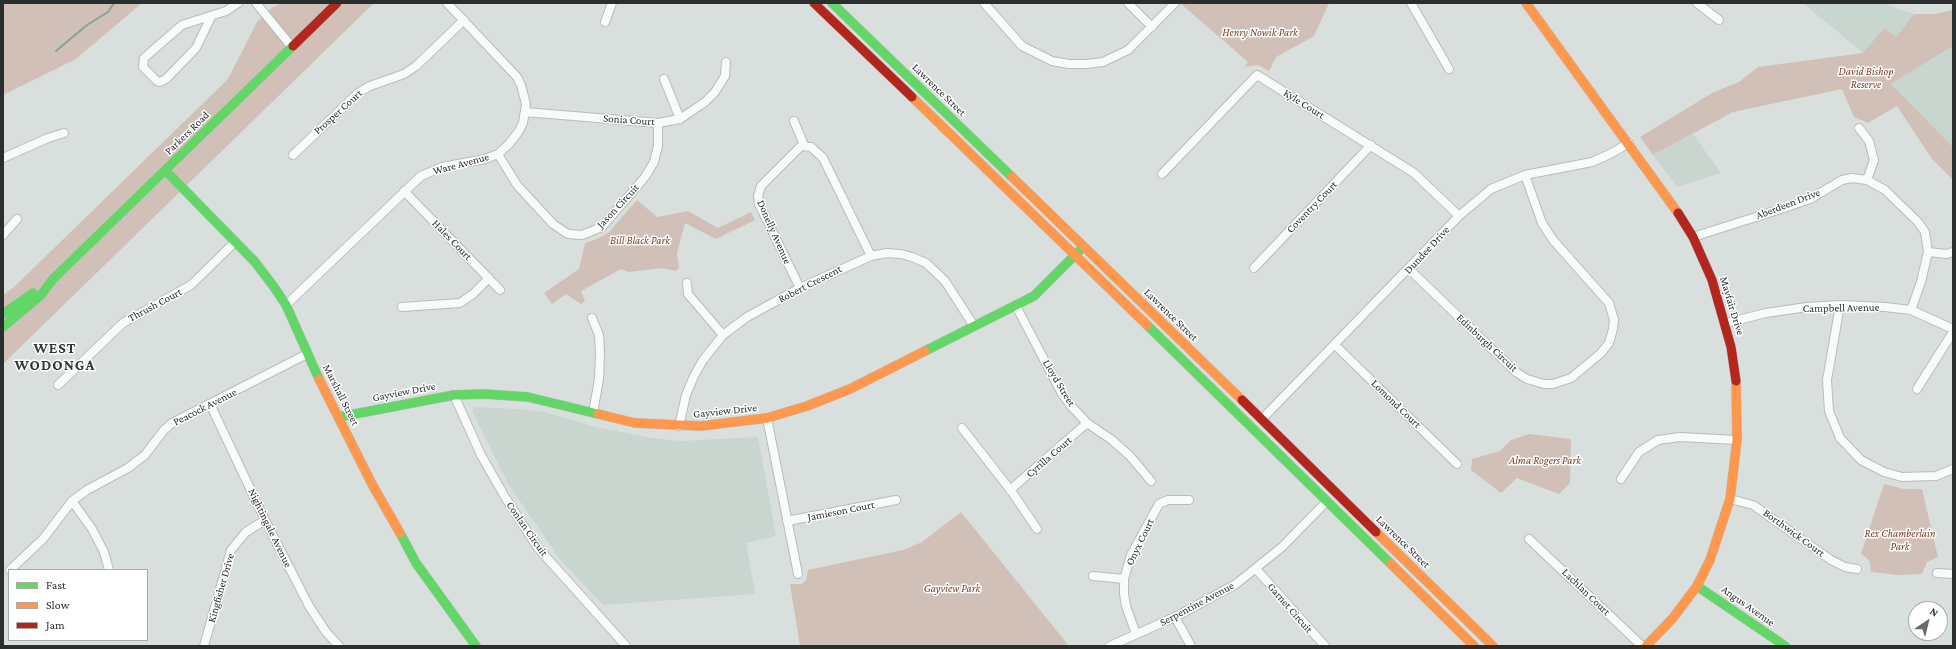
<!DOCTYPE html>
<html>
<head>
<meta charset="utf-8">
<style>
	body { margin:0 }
	#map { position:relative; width:1956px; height:649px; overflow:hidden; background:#d9dfdc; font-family:"Crimson Pro",serif }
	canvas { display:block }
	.frame { position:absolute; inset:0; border:4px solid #2a2e2c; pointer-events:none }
	.legend { position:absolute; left:8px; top:569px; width:140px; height:72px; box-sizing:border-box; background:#fff; border:1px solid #aaabab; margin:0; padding:5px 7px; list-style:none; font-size:12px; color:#2a2e2c }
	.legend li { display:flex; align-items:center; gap:8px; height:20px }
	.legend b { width:20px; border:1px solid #aaabab }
	.north { position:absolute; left:1908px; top:601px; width:40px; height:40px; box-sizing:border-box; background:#fff; border:1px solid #aaabab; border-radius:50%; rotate:35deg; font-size:11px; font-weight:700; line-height:16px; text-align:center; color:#2a2e2c }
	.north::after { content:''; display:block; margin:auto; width:14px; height:18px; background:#676c6a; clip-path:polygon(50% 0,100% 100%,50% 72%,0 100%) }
</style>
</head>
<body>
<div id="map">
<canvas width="1956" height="649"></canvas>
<div class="frame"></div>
<ul class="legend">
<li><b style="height:5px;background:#63d668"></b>Fast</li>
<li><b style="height:5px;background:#ff974d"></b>Slow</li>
<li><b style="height:5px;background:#b3261e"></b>Jam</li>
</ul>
<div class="north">N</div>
</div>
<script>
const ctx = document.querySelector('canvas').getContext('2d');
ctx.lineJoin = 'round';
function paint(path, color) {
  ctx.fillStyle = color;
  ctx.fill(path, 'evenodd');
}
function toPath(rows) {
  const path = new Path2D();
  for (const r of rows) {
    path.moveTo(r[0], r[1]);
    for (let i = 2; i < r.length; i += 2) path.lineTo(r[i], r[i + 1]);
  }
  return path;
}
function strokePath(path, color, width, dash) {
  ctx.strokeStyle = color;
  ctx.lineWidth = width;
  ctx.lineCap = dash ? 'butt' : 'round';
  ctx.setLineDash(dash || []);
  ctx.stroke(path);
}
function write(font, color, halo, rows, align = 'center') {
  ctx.font = font + ' "Crimson Pro",serif';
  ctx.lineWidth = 3;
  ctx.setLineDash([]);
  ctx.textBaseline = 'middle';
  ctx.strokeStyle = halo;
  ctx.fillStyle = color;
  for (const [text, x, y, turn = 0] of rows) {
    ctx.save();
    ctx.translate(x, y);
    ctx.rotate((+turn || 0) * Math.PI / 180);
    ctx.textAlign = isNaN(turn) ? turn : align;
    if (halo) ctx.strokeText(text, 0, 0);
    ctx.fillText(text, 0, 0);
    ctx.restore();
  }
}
paint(toPath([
	[1803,3,1886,3,1893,7,1914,14,1896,37,1884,28,1863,53],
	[1953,46,1953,147,1891,84],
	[1693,134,1721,173,1677,187,1653,155],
	[474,407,520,409,545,412,595,427,652,438,681,441,758,437,776,536,746,543,755,592,754,594,603,605,559,558,508,484,472,411]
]), '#c9d6cf');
paint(toPath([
	[3,3,142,3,76,59,3,95],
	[282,3,374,3,3,364,3,295,13,288,228,79,257,22,273,7],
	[1180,3,1329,3,1314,36,1276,57,1269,71,1258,65,1245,67,1248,62],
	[1953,10,1953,46,1891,84,1953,147,1953,180,1932,159,1897,106,1868,123,1854,117,1842,89,1733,112,1653,155,1640,137,1712,93,1739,82,1758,67,1863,53,1884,28,1896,37,1914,14,1935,14],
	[637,200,657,217,688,211,718,228,751,212,755,220,716,239,685,223,677,253,679,268,676,271,662,268,629,272,621,269,581,291,585,301,581,304,566,294,552,304,544,293,579,269,585,243,597,239,608,233],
	[1529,434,1571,439,1570,483,1559,494,1517,478,1501,493,1471,470,1472,459,1500,451,1511,440],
	[1884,484,1904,489,1922,489,1938,557,1927,562,1922,574,1898,575,1871,572,1869,560,1861,554],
	[961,512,1069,646,800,646,790,584,802,584,806,580,808,570,903,550,922,542]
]), '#d1c0b8');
strokePath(toPath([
	[56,51,87,25,108,12,114,3]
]), '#84a697', 2);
const street = toPath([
	[256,3,292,47],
	[984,3,1022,46,1052,61,1069,64,1086,64,1103,62,1128,50,1175,3],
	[1128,3,1152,27],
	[1411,3,1449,69],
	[1697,3,1719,20],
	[211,17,196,48,166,79,160,82,157,81,143,67,144,58,182,25,226,11,238,3],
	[605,22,612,3],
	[664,79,680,119],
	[525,112,658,123,680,119,705,102,715,92,725,76,726,62],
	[794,121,804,145],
	[1859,128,1869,141,1874,160,1867,180],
	[498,154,517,185,553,224,568,234,582,235,602,227,645,177,654,162,658,146,658,123],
	[293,155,358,93,370,86,404,74,416,66,464,20],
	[3,158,48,138,64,133],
	[1162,174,1257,75,1414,173,1459,216],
	[404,191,500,290],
	[3,235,17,219],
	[1693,237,1784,208,1810,199,1842,180,1852,178,1867,180,1885,190,1918,222,1925,232,1928,252,1921,282,1911,310],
	[1928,252,1947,254,1953,252],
	[1254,268,1371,145],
	[1409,269,1516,372,1527,379,1544,384,1553,384,1571,378,1601,353,1609,343,1613,329,1614,320,1609,303,1553,240,1542,223,1525,175],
	[687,283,688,294,723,335],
	[800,288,759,204,758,196,761,186,801,146,811,147,823,158,871,256],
	[286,305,421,176,442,167,485,159,498,154,509,144,519,131,523,123,526,104,521,85,517,77,447,3],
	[1840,305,1827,380,1829,411,1840,438,1861,460,1884,472,1902,477,1936,476,1953,469],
	[1016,306,1061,392,1070,405,1087,423,1112,440,1130,456,1151,481],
	[402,307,460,303,473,294,489,278],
	[592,318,599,335,600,353,599,379,593,413],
	[1726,323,1766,313,1807,307,1840,305,1885,307,1911,310,1953,329],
	[1335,345,1457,464],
	[58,385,123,323,191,285,235,242],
	[1917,389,1953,332],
	[454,395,481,455,505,497,538,548,626,646],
	[210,404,265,520,309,606,326,632,339,646],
	[767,418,798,574],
	[1262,419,1459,216,1491,189,1525,175,1592,162,1610,154,1629,143],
	[679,426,686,395,694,376,703,360,723,335,747,317,800,288,871,256,887,253,901,254,912,257,926,263,945,281,974,326],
	[962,428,1012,492,1037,529],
	[1621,479,1639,452,1658,440,1680,437,1737,440],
	[1010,490,1087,423],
	[1730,499,1753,505,1831,560,1845,567,1857,569],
	[72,501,92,529,104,552,109,570],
	[787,521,896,500],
	[1529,539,1642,646],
	[1256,569,1325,646],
	[10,570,43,539,72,501,87,490,128,468,145,455,164,430,172,423,307,354],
	[1937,573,1953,574],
	[1093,576,1124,579],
	[1175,617,1191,646],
	[1136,634,1126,606,1124,594,1124,579,1131,555,1159,504,1168,500,1189,500],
	[204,646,231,550,246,532,265,520],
	[1110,646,1175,617,1236,584,1282,547,1327,501]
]);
const fast = toPath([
	[832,3,1012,177],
	[165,170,255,262,274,287,286,305,319,379],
	[3,314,33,293],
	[1147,325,1391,564],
	[3,327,41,295,53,279,293,46],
	[925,351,1034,296,1080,250],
	[339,417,454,395,484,394,528,397,598,414],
	[400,533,416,563,476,646],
	[1697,586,1785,646]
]);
const slow = toPath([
	[1526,3,1678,213],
	[912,97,1147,325],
	[1012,177,1242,400],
	[319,379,373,486,400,533],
	[598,414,635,423,701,426,767,418,807,406,850,389,925,351],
	[1376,532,1493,646],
	[1391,564,1474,646],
	[1646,646,1673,618,1697,586,1710,560,1730,499,1737,440,1736,381]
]);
const jam = toPath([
	[814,3,912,97],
	[293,46,337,3],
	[1678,213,1693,237,1712,280,1731,347,1736,381],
	[1242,400,1376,532]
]);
strokePath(street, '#b8bdba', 10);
strokePath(fast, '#b8bdba', 10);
strokePath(slow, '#b8bdba', 10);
strokePath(jam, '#b8bdba', 10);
strokePath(street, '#f9fafa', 8);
strokePath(fast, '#63d668', 9);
strokePath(slow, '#ff974d', 9);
strokePath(jam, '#b3261e', 9);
write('italic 11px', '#7a3c2c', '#fff', [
	["Henry Nowik Park",1260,33],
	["David Bishop",1866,72],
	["Reserve",1866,85],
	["Bill Black Park",640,241],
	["Alma Rogers Park",1545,461],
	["Rex Chamberlain",1900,534],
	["Park",1900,547],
	["Gayview Park",952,589]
]);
write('11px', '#2a2e2c', '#fff', [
	["Lawrence Street",939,90,44],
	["Kyle Court",1304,104,32],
	["Prosper Court",338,112,-42],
	["Sonia Court",629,120,4],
	["Parkers Road",187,133,-44],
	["Ware Avenue",461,164,-15],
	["Aberdeen Drive",1788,204,-21],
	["Jason Circuit",618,206,-47],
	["Coventry Court",1312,207,-46],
	["Donelly Avenue",774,232,66],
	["Hales Court",452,240,46],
	["Dundee Drive",1427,250,-47],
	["Robert Crescent",810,284,-27],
	["Thrush Court",155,305,-28],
	["Mayfair Drive",1732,306,73],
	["Campbell Avenue",1841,308,-1],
	["Lawrence Street",1171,315,44],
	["Edinburgh Circuit",1487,343,43],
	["Lloyd Street",1059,383,59],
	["Gayview Drive",404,392,-11],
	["Marshall Street",341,395,63],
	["Lomond Court",1396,404,44],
	["Peacock Avenue",205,407,-27],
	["Gayview Drive",725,411,-6],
	["Cyrilla Court",1049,457,-41],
	["Jamieson Court",841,511,-11],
	["Nightingale Avenue",270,528,64],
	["Conlan Circuit",527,529,55],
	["Borthwick Court",1794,533,36],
	["Onyx Court",1140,542,-64],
	["Lawrence Street",1403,542,44],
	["Kingfisher Drive",221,588,-74],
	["Lachlan Court",1586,592,44],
	["Serpentine Avenue",1197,604,-28],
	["Angus Avenue",1748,606,35],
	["Garnet Circuit",1290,608,49]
]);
ctx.letterSpacing = '1px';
write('bold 15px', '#2f3934', '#fff', [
	["WEST",55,348],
	["WODONGA",55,365]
]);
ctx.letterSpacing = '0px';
</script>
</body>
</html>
